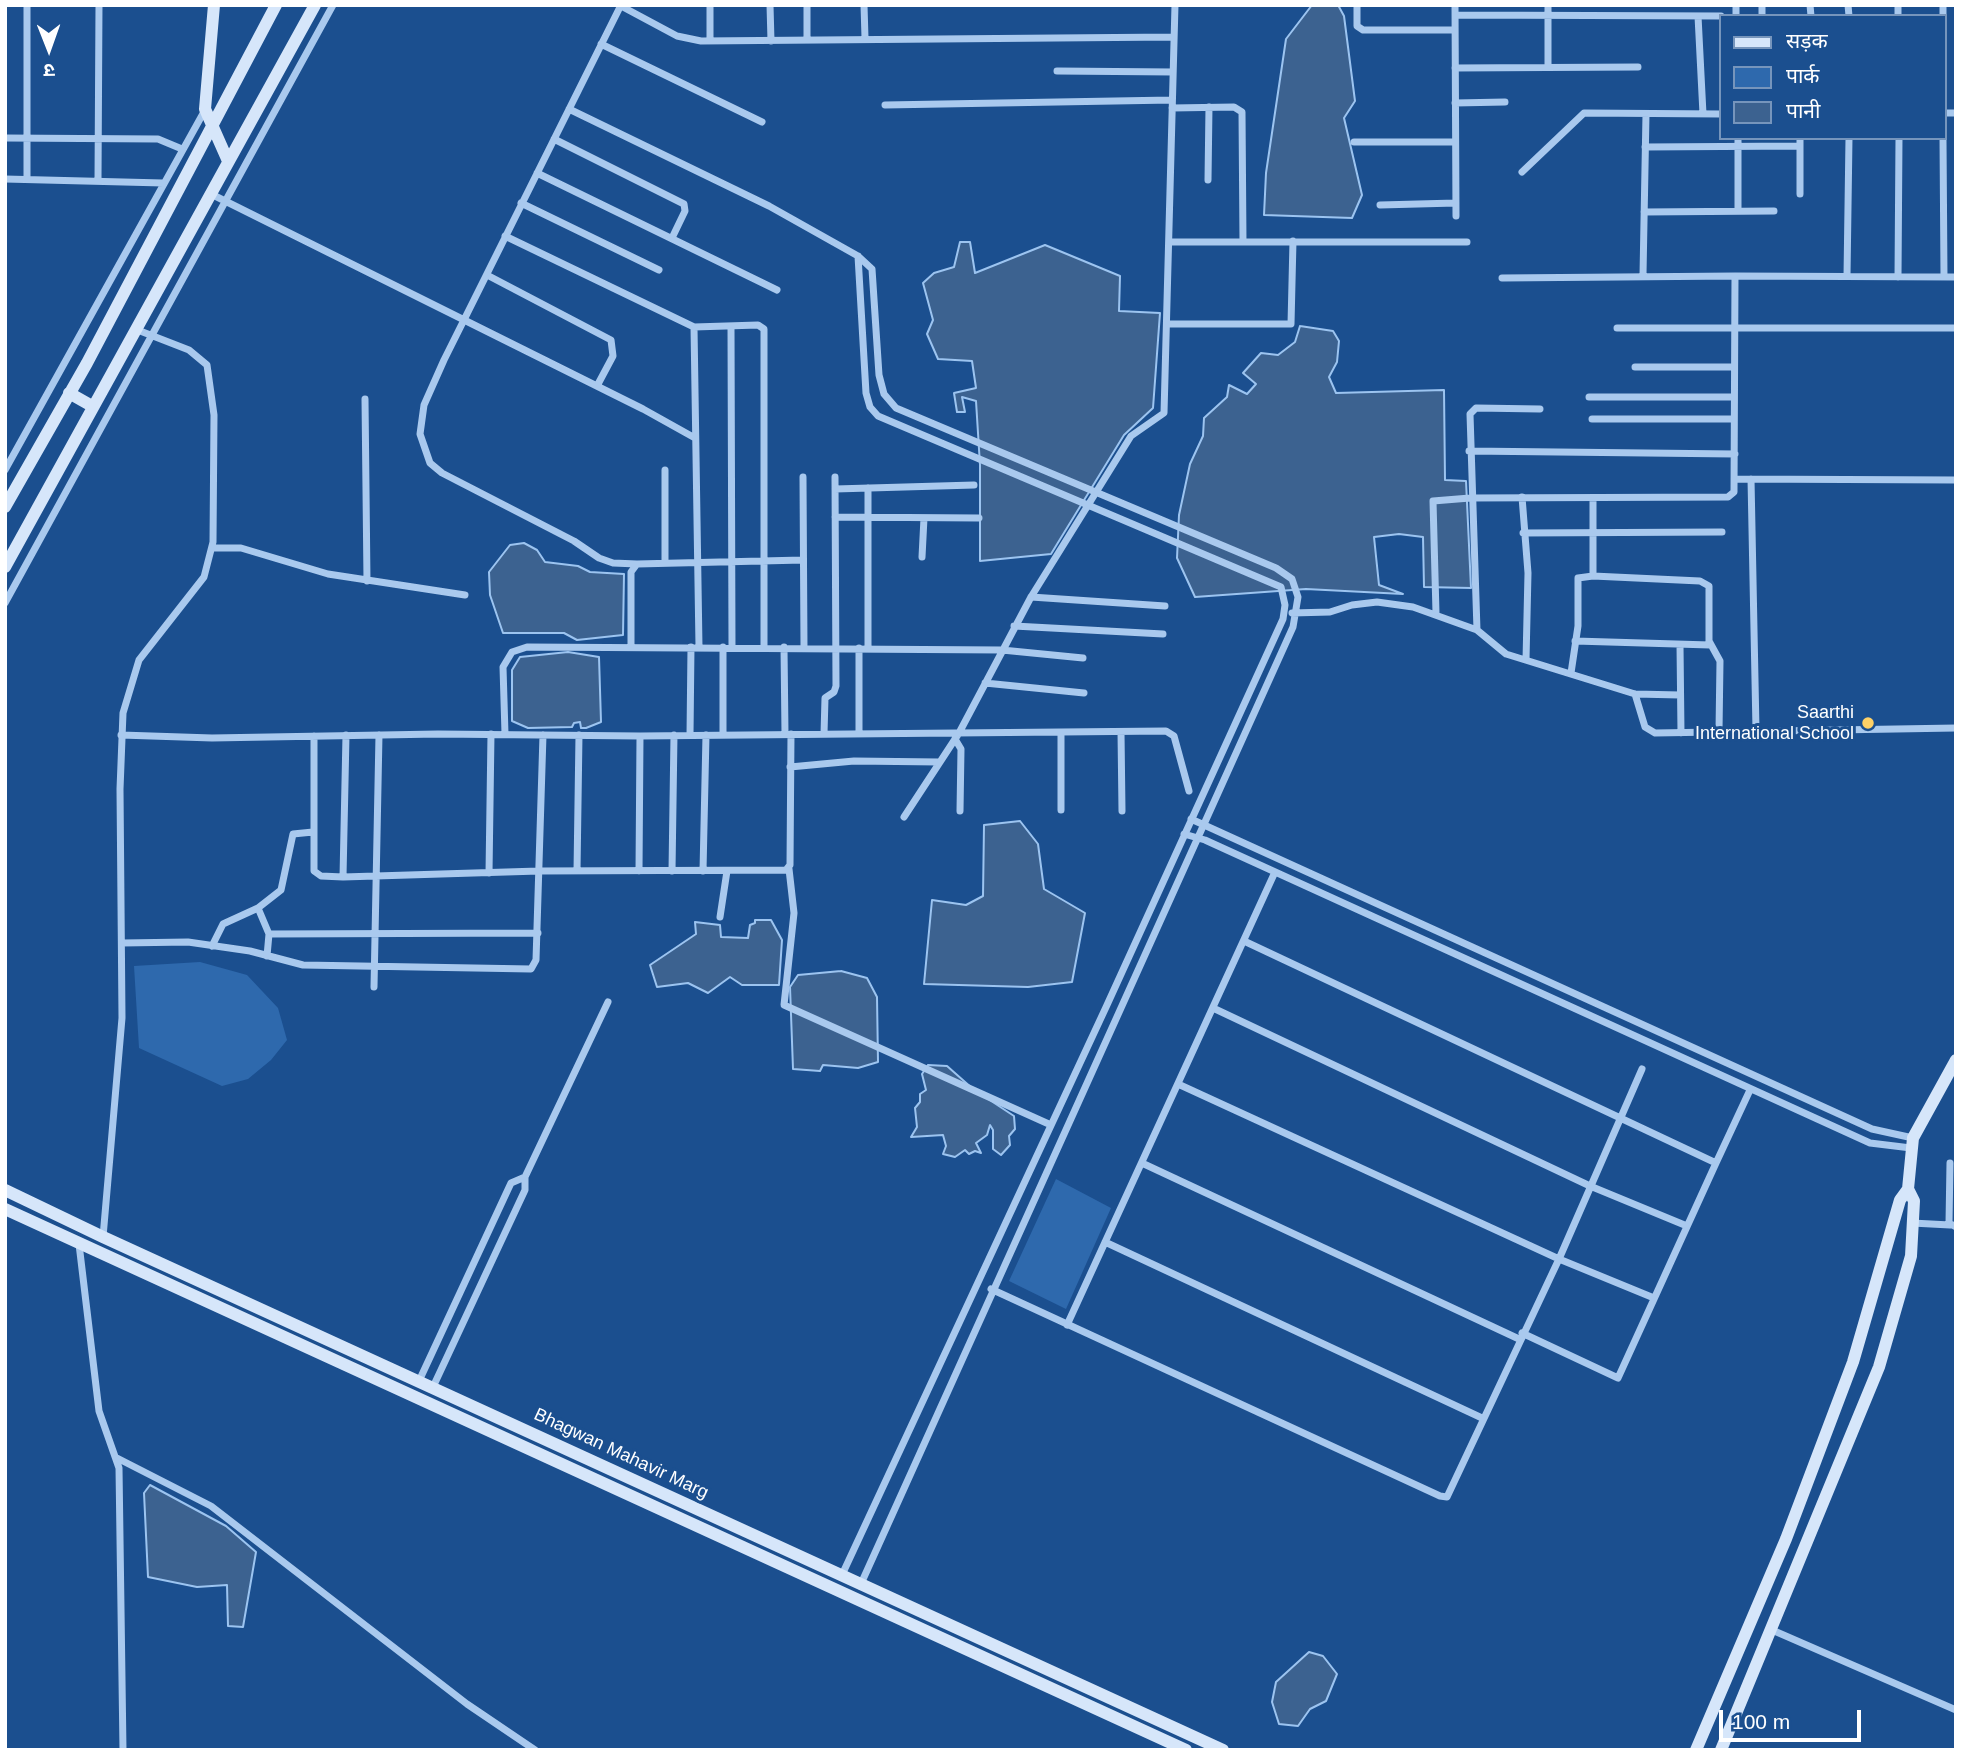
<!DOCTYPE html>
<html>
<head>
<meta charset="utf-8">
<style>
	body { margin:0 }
	#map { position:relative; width:1961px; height:1755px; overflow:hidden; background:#1b4f8f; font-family:Arial,"Noto Sans Devanagari",sans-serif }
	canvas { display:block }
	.frame { position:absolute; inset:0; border:7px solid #fff; pointer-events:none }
	.legend { position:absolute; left:1719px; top:14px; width:228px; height:126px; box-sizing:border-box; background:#1b4f8f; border:2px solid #7695bc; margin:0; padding:9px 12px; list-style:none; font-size:21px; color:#fff }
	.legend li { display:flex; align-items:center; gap:14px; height:35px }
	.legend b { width:35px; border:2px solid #7695bc }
	.north { position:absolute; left:14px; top:14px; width:70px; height:70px; -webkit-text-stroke:5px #1b4f8f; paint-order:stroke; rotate:179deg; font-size:19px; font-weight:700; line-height:28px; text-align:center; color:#fff }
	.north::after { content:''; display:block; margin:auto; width:24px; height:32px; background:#fff; clip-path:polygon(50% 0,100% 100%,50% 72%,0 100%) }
	.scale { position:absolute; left:1719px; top:1710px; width:142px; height:32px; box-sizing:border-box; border:4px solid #fff; border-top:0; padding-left:9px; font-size:21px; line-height:24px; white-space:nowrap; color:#fff; -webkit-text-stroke:5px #1b4f8f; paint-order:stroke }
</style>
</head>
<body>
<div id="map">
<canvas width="1961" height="1755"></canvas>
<div class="frame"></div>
<ul class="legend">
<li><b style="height:9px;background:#d6e6fa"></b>सड़क</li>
<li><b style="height:19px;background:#2e69ad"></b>पार्क</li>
<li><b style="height:19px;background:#3c6290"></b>पानी</li>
</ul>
<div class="north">उ</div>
<div class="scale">100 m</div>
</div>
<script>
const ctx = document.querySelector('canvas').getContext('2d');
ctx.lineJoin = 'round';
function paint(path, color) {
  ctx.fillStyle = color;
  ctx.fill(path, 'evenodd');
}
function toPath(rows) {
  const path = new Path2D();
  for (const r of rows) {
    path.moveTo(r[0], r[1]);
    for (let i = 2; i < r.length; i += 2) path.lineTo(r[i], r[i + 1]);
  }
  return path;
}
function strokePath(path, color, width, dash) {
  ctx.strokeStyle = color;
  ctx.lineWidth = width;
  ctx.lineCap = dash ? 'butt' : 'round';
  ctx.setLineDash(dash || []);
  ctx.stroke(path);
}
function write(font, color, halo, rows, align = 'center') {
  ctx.font = font + ' Arial,sans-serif';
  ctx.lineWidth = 6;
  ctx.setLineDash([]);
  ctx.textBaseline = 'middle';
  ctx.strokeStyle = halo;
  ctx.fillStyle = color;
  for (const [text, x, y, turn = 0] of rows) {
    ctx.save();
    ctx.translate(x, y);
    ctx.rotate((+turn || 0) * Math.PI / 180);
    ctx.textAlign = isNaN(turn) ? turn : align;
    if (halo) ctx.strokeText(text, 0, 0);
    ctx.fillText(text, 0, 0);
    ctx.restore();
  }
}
paint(toPath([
	[200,962,247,975,278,1008,287,1040,271,1060,248,1079,222,1086,139,1048,134,966],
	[1056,1179,1111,1208,1066,1309,1009,1281]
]), '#2e69ad');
const water = toPath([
	[1312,5,1338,5,1344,16,1355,101,1344,118,1362,195,1352,218,1264,215,1266,173,1286,39,1312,5],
	[960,242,970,242,975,273,1045,245,1120,276,1119,311,1160,313,1153,408,1124,435,1051,554,980,561,980,465,976,401,962,397,965,412,957,412,954,393,976,388,972,361,938,359,927,334,933,320,923,283,934,273,954,267,960,242],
	[1300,326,1333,331,1339,341,1337,362,1329,377,1336,393,1444,390,1445,480,1466,481,1471,588,1424,587,1423,537,1399,534,1374,537,1379,585,1403,594,1306,589,1195,597,1177,558,1179,515,1190,464,1203,436,1204,418,1227,397,1229,385,1247,394,1256,384,1243,373,1261,353,1278,355,1295,342,1300,326],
	[524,543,537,550,545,562,578,566,590,572,624,574,623,635,577,640,564,633,503,633,490,595,489,572,510,545,524,543],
	[568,652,599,657,601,722,586,728,581,728,580,722,574,723,572,727,528,728,512,721,512,670,520,657,568,652],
	[1020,821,1038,844,1044,889,1085,913,1072,982,1028,987,924,984,932,900,966,905,983,896,984,825,1020,821],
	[755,920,771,920,782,940,779,985,742,985,730,977,708,993,688,983,657,987,650,965,696,934,695,922,720,925,721,937,748,938,750,925,755,923,755,920],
	[841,971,867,978,877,997,878,1062,858,1068,823,1065,820,1071,793,1069,790,987,798,975,841,971],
	[928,1065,947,1066,973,1089,1014,1116,1015,1129,1009,1136,1010,1145,1001,1155,993,1149,993,1130,990,1125,987,1135,976,1143,981,1153,975,1151,969,1154,965,1150,955,1157,943,1154,946,1146,943,1135,911,1137,917,1127,915,1108,920,1102,920,1094,926,1090,922,1074,928,1065],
	[150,1485,226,1526,256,1552,243,1627,228,1626,227,1585,197,1587,148,1577,144,1493,150,1485],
	[1309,1652,1323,1656,1337,1674,1326,1701,1310,1709,1298,1726,1279,1724,1272,1702,1276,1682,1309,1652]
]);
paint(water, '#3c6290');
strokePath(water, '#9cc4f0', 2);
strokePath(toPath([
	[27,5,27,179],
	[621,5,444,360,424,405,420,434,430,463,442,473,574,541,599,558,613,563,637,564],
	[710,5,710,41],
	[770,5,771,41],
	[807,5,807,40],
	[864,5,865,38],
	[1357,5,1357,26,1363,30,1455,30],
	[1455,5,1456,216],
	[1762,5,1762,16],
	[1810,5,1811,16],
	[1848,5,1849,16],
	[1898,5,1898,16],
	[1943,5,1943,16],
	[621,6,677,36,701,41,1174,37],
	[1455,15,1721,16],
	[1698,16,1703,114],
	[1736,16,1736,5],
	[601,44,762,122],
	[1548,66,1548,5],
	[1455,68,1638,67],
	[1057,71,1173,72],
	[1455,103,1505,102],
	[885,105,1172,100],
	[1172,108,1234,107,1242,112,1243,242],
	[569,109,769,206,858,256,872,269,879,375,884,394,896,408,1276,568,1292,579,1298,597,1293,627,860,1586],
	[1945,113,1956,113],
	[5,138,158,139,182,149],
	[1800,138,1800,194],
	[1943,138,1944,277],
	[554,139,684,204,685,211,672,238],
	[1354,142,1455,142],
	[1645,147,1800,146],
	[1522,172,1584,113,1721,114],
	[537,173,777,290],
	[5,179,163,183],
	[98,180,99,5],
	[1208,180,1209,107],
	[209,193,643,409,695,438],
	[521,203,659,270],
	[1380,205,1456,203],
	[1738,211,1738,138],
	[1644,212,1774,211],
	[505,236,694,327,758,325,764,329,764,647],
	[1169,242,1467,242],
	[487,275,611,340,613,356,597,386],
	[1643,275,1646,114],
	[1735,276,1956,277],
	[1847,276,1849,138],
	[1898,277,1899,138],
	[1167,324,1291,324,1293,241],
	[694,327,699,647],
	[731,327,732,647],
	[1617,328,1956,328],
	[1635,367,1734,367],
	[1589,397,1734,397],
	[365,399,367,581],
	[1592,419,1734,419],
	[1469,451,1735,454],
	[5,470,205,110],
	[803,477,804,647],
	[1734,479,1956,480],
	[1751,479,1756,730],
	[868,488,868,648],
	[835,489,974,485],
	[1522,497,1528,573,1526,660],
	[835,517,979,518],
	[1523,533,1722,532],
	[212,548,241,548,328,574,465,595],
	[922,557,924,518],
	[665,563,665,470],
	[1593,576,1700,581,1709,586,1709,641,1720,661,1719,731],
	[1031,597,1165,606],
	[5,603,333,5],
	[1292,613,1330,612,1352,605,1377,602,1413,607,1477,630,1506,654,1635,694,1680,695],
	[1436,613,1433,501,1470,498,1728,497,1734,492,1735,276,1502,278],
	[1014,626,1163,634],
	[1477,630,1470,414,1476,408,1540,409],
	[1575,641,1710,645],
	[1680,645,1681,733],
	[631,647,631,572,637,564,803,560],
	[723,647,723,735],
	[784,647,785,734],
	[1571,673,1578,626,1578,578,1593,576,1593,499],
	[985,683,1084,693],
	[1635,694,1645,727,1655,733,1956,728],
	[1121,732,1122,811],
	[1061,733,1061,810],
	[505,734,503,667,512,652,527,647,1002,650,1083,658],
	[824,734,825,698,834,692,836,686,835,477],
	[859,734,859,648],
	[121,735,212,738,438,734,640,736,1166,731,1174,736,1189,791],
	[690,735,691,647],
	[314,736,314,871,321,876,343,877,539,871,786,870,790,865,791,734],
	[955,739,961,749,960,811],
	[790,767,854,761,939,762],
	[904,817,959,733,1031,597,1131,436,1164,413,1175,5],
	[1191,819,1872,1129,1913,1138],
	[1184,834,1205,840,1870,1143,1911,1148],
	[789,869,794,913,784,1005,1051,1125],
	[577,871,579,735],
	[639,871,640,736],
	[672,871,674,735],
	[703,871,706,735],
	[489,873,491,734],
	[343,877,346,735],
	[258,908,269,934,267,956],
	[720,917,727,871],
	[269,934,538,933],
	[1244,941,1716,1163,1618,1378,1522,1333],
	[122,943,188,942,250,951,303,965,531,969,536,960,543,735],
	[212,946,223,924,258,908,281,890,293,834,313,832],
	[374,987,379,735],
	[1213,1008,1590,1186,1687,1226],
	[1178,1084,1559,1259,1654,1298],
	[1716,1163,1750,1090],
	[1950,1163,1949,1223,1956,1227],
	[1144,1164,1519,1339],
	[1912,1223,1950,1225],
	[103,1237,122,1018,120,789,123,713,139,660,204,577,213,542,214,415,207,365,189,350,135,329],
	[1105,1242,1482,1418],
	[79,1244,99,1411,119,1468,123,1750],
	[991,1289,1440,1496,1447,1497,1559,1259,1642,1069],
	[1067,1325,1275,872],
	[419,1381,511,1183,525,1177],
	[433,1387,525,1190,525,1177,608,1002],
	[117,1458,211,1506,467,1704,535,1750],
	[841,1577,1107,1005,1283,619,1285,605,1281,587,878,416,870,407,866,393,858,256],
	[1772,1630,1956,1710]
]), '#a9c9ee', 7);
strokePath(toPath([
	[214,5,205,109,228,161],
	[69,393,92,406],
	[5,507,87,363,276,5],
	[5,567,315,5],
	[5,1190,103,1237,1223,1750],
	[5,1209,1186,1750],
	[1696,1750,1786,1539,1853,1362,1900,1200,1908,1189],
	[1721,1750,1879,1367,1911,1256,1914,1201,1908,1189,1913,1138,1956,1060]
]), '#d6e6fa', 12);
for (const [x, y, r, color] of [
	[1868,723,7,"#ffd166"]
]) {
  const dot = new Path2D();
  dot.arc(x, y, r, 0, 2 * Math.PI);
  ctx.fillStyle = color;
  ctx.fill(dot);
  strokePath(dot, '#1b4f8f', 2.5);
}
write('18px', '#fff', '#1b4f8f', [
	["Saarthi",1854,713],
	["International School",1854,734]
], 'right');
write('18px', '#fff', '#1b4f8f', [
	["Bhagwan Mahavir Marg",621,1454,25]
]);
</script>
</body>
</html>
